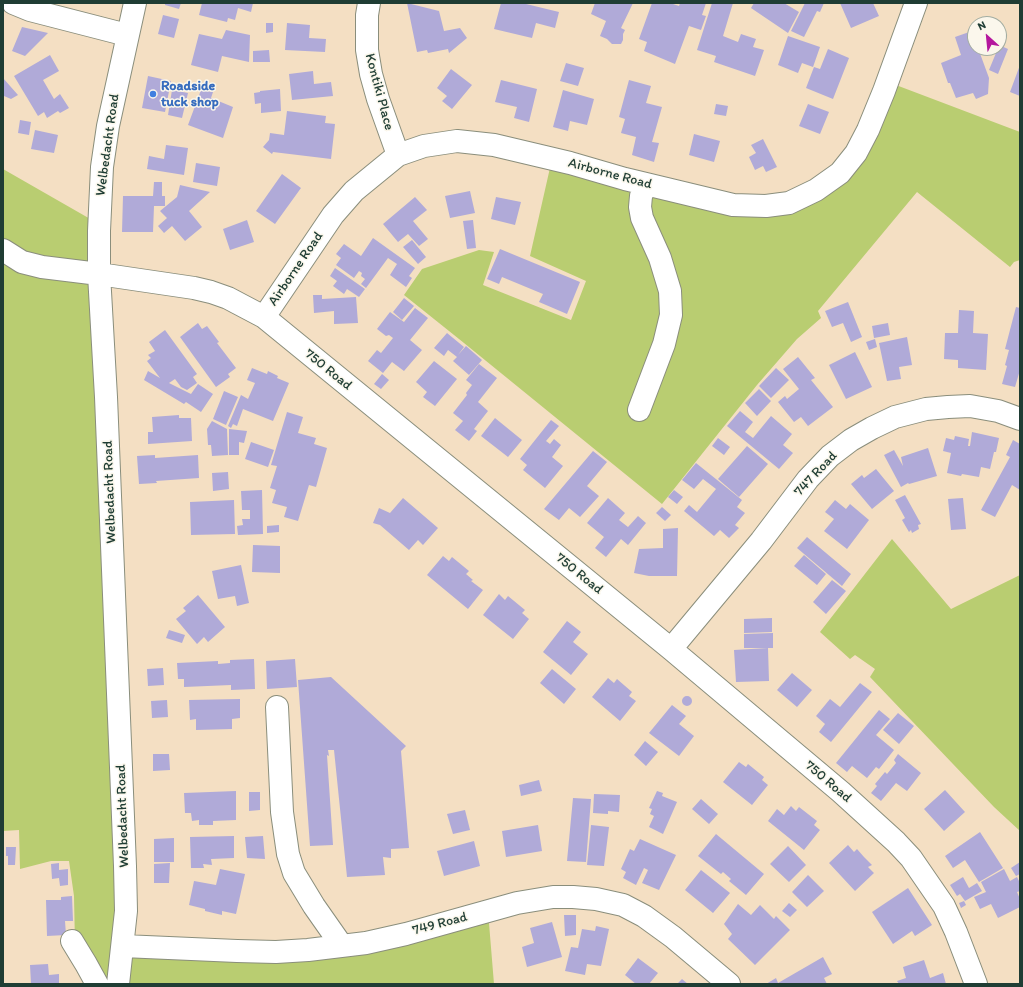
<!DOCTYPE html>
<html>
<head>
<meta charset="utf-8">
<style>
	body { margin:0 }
	#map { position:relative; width:1023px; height:987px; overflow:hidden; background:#f4dfc3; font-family:Itim,sans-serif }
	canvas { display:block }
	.frame { position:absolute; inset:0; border:4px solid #1f3d34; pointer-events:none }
	.north { position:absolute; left:967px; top:16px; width:40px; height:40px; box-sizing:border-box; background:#fbf7ec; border:1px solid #a3ada2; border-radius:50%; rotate:333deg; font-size:11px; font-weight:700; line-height:16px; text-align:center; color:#1f3d34 }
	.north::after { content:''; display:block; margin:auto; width:14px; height:18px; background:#b5179e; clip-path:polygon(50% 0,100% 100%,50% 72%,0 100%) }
</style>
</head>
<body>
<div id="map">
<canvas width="1023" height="987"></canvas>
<div class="frame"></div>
<div class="north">N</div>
</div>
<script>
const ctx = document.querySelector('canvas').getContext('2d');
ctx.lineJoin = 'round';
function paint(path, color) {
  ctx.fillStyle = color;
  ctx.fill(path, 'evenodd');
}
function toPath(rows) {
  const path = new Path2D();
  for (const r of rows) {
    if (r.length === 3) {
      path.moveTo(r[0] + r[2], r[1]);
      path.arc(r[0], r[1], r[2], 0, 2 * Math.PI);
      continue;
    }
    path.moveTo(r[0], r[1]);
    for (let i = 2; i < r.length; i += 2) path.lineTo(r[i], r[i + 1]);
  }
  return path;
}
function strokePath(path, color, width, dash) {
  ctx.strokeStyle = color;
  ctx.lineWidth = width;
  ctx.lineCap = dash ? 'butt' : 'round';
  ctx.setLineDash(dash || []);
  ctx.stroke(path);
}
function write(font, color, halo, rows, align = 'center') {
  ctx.font = font + ' Itim,sans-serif';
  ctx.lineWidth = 3;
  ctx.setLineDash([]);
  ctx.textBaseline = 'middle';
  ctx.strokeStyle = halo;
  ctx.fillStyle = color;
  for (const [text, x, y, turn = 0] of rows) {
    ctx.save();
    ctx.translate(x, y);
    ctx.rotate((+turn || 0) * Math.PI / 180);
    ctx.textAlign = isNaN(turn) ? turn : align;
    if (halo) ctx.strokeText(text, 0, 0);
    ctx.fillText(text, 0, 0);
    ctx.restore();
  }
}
paint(toPath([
	[888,82,1020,132,1020,260,1014,262,1010,267,917,192,818,311,821,318,797,339,757,385,662,504,464,343,404,295,422,269,479,250,494,252,483,285,571,320,586,281,530,256,552,159,766,207,841,174],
	[3,169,99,224,123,944,276,951,488,911,494,984,98,984,75,945,74,896,69,861,51,861,20,869,19,830,3,831],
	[892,539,951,609,1020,575,1020,831,994,807,870,677,875,669,855,655,850,659,820,632]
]), '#b9cd71');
paint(toPath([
	[165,3,181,3,179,9,165,5],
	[202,3,253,3,251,12,238,8,235,20,228,18,227,22,199,15],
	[407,3,439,11,444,31,460,28,467,38,449,53,448,49,428,53,427,50,417,52],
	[501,3,522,3,559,12,555,28,536,23,532,38,494,29],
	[595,3,633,3,621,28,625,30,623,34,623,40,621,44,612,44,607,39,600,36,606,21,591,14],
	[652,3,670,3,679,6,680,3,706,3,702,15,706,16,701,30,689,26,675,64,644,51,647,42,639,39],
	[712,3,733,3,723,36,738,42,741,34,756,39,753,47,764,50,755,76,714,62,716,56,697,50],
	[754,3,784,3,799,12,788,33,751,8],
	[805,3,824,3,820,12,817,11,804,37,791,31],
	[840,3,873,3,879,16,851,28],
	[163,15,179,19,174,38,158,34],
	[266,23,273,23,273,32,266,33],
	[287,23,310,25,309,38,326,39,325,52,285,50],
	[22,27,48,33,25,56,12,51],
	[226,30,250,35,249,62,222,56,218,72,191,65,199,34,222,39],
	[972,31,975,39,975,48,978,48,989,78,988,94,976,99,973,93,956,98,950,83,948,83,941,63,961,55,955,37],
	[788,36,820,47,813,67,802,63,798,73,778,65],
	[999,45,1008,49,998,74,989,70,996,53,988,50,988,48,999,48],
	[828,49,849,58,833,99,806,88,814,67,820,69],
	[269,50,270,62,253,62,253,51],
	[50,55,59,71,43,80,54,99,60,94,69,108,60,113,58,111,47,118,44,112,38,116,14,76],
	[566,63,584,68,578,86,560,81],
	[1020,65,1020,96,1010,92],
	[451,69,472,85,452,109,442,101,447,96,437,88],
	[313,71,314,84,331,82,333,96,292,100,289,74],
	[148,76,171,81,165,112,142,108],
	[3,78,18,95,11,99,4,96,3,100],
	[501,80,537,89,529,122,514,118,517,107,495,102],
	[629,80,651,86,646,103,662,107,652,142,659,143,654,162,632,155,636,137,621,133,625,119,619,117],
	[280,89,281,111,261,113,261,103,255,104,254,93,260,92,260,91],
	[172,90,188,93,182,118,168,115],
	[201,90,213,92,211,98,233,107,223,138,188,125],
	[563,90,594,99,587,125,570,121,568,131,553,127],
	[716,104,728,106,726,116,714,114],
	[808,104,829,112,820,134,799,126],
	[287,111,326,116,325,123,335,124,331,159,273,152,272,154,263,147,269,140,270,133,284,135],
	[20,120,31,122,29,135,18,133],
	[35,130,58,135,54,153,31,149],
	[694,134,720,141,714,162,689,155],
	[763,139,777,167,766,172,763,166,755,170,749,157,756,153,751,145],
	[166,145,188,148,184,175,147,169,149,156,164,159],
	[196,163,220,167,217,186,193,182],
	[282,174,301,188,275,224,256,211],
	[154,182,162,182,162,196,165,196,165,206,154,206,153,232,122,232,123,196,153,196],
	[180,185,210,192,189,211,202,227,185,241,172,226,164,233,158,226,167,218,160,211,177,197],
	[470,191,475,213,450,218,445,196],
	[415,197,427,210,413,221,428,239,419,246,408,234,398,242,383,224],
	[496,197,521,202,515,225,491,219],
	[247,220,254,242,230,250,223,229],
	[473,220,476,248,467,249,463,221],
	[373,238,415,268,409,276,412,278,406,287,390,275,397,264,388,258,366,288,361,284,365,279,361,276,362,273,359,271,354,278,336,265,341,258,336,254,344,244,361,256],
	[412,240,426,257,418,264,403,247],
	[500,249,580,282,567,314,539,302,543,294,502,277,499,284,487,279],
	[335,268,365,289,359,297,347,289,344,294,333,286,337,281,330,276],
	[313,295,322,295,322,299,356,297,358,323,334,324,334,311,314,313],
	[404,298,414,306,402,320,393,312],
	[848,302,862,337,851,342,843,323,832,327,825,311],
	[1016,307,1020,308,1020,370,1015,387,1002,384,1007,366,1005,365,1009,350,1005,349],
	[415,308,428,318,410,340,422,350,404,371,392,362,383,373,368,361,377,350,381,353,393,338,389,335,386,336,377,329,390,312,404,322],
	[959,310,974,311,973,333,988,334,986,370,958,368,958,360,944,359,945,333,958,333],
	[198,323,202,329,207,326,219,342,217,343,236,368,228,374,230,377,216,387,180,337],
	[888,323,890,335,874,338,872,326],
	[165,330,197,374,193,377,197,383,187,390,181,387,175,379,169,383,191,394,198,384,213,394,201,412,186,402,184,404,144,380,148,371,160,378,147,361,151,358,148,355,155,351,149,342],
	[447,333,464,347,458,355,466,346,482,360,469,375,453,361,457,357,448,350,444,356,434,348],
	[907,337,912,365,899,367,901,379,887,381,879,343],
	[875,339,877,347,869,350,866,342],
	[855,352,872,387,846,399,829,365],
	[798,357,815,378,811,380,833,407,808,426,801,417,794,422,778,402,785,396,787,399,799,389,783,369],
	[434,361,457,379,435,406,423,397,427,392,416,382],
	[479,364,497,378,478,402,488,411,474,429,477,431,469,441,455,430,463,421,453,413,467,395,466,393,472,385,466,380],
	[252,368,267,374,268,371,278,376,277,378,289,383,273,421,243,409,237,426,233,424,231,428,228,426,241,395,248,399,255,383,247,380],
	[776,368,789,380,771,398,759,386],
	[382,374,389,380,381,389,374,384],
	[759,389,771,401,757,416,745,403],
	[224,391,238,397,226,425,213,419],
	[740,411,753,422,745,432,753,438,771,416,792,434,783,445,793,453,779,469,727,426],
	[287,412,303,417,298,433,316,438,314,444,327,448,316,487,309,485,298,521,284,517,287,507,272,503,276,490,270,488,277,466,271,465],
	[179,415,179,418,191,418,192,441,148,444,148,432,153,432,152,417],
	[495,418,522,440,508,457,481,436],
	[551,420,559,426,546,441,550,444,554,439,561,445,552,457,563,466,545,488,523,470,527,465,520,459],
	[212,421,227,429,228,455,212,456,211,445,208,445,207,429],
	[229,429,247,431,244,443,239,442,239,455,229,455],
	[972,432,999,438,996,452,994,452,990,469,981,467,979,477,962,474,961,476,947,473,951,453,943,451,946,438,954,440,955,436,969,439,968,446,970,446],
	[718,438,730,447,724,455,712,446],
	[1013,440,1020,444,1020,490,1012,485,995,517,981,510,1010,457,1006,455],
	[251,442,274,450,268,467,245,459],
	[747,446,768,464,739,497,718,479],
	[928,448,937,476,909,484,908,483,901,487,884,455,894,450,903,466,901,457],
	[593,451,607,462,587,486,599,496,580,517,569,508,559,520,544,509],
	[155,455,155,458,198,455,199,478,156,481,157,483,139,484,137,456],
	[696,463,742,500,737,507,745,513,735,525,739,528,729,538,720,530,714,536,684,511,689,505,697,512,716,489,703,479,694,489,682,480],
	[876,469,894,491,872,509,851,484,862,475,864,478],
	[228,472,229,489,213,491,212,473],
	[262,490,263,534,238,535,237,526,243,525,242,519,250,519,250,510,242,510,241,491],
	[674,490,683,497,677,504,668,497],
	[905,495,921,524,918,525,919,529,912,533,911,530,909,532,902,520,905,518,895,500],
	[403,498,438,528,423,545,418,540,409,550,380,525,373,523,379,508,390,513],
	[608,498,625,513,619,520,628,527,638,516,646,523,628,545,621,539,606,557,595,548,604,537,587,523],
	[963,498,966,529,951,530,948,499],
	[234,500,235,534,191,535,190,502],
	[835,500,846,509,850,504,869,520,847,549,824,531,834,519,825,512],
	[662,507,671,515,665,521,656,513],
	[279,525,279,532,267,533,267,526],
	[678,528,677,576,649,576,634,573,639,549,663,548,663,529],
	[807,537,851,574,842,586,797,548],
	[253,545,280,546,280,573,252,572],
	[804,555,826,574,817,585,794,566],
	[443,556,449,561,452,557,469,571,466,574,473,580,471,581,483,590,468,609,427,575],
	[241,565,249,603,237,606,235,596,218,599,212,571],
	[832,580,846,591,826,614,813,602],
	[499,594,505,600,508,596,525,610,522,613,529,619,513,639,483,615],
	[198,595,225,627,208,642,204,637,197,644,176,619,186,611,183,608],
	[772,618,772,632,744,633,744,619],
	[567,621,581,632,573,642,588,654,571,675,543,652],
	[169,630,185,635,182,643,166,638],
	[773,633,773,648,744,648,744,634],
	[768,648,769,681,736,682,734,650],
	[254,659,255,689,231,690,231,685,184,687,184,679,178,679,177,663,218,661,218,664,230,663,230,660],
	[295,659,297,687,267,689,266,661],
	[163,668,164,685,148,686,147,669],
	[552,669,576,689,564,704,540,683],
	[792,673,812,690,797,707,777,690],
	[331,677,406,746,401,751,409,848,391,849,391,858,383,857,385,875,347,877,334,750,328,750,329,756,327,755,333,845,310,846,298,680],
	[608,678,614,683,617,679,632,692,629,696,636,701,620,721,592,697],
	[860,683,872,692,831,742,819,732,825,724,816,716,830,699,840,707],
	[687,701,5],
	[240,699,240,718,232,719,232,729,196,730,196,719,190,720,189,700],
	[167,700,168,717,152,718,151,701],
	[672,705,686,716,679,724,694,736,679,756,649,733],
	[879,710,890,719,876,735,894,750,879,769,876,767,867,778,852,766,847,772,836,763],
	[898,713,914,726,899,744,883,730],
	[645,741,658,752,646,766,634,755],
	[153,754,169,754,170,770,153,771],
	[898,754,921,773,907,791,896,783,881,801,871,793,877,786,875,784,885,772,887,774,896,763,894,760],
	[739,762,746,767,748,764,764,777,762,780,768,785,752,805,723,782],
	[539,780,542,791,521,796,519,785],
	[945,790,965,812,944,831,924,809],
	[236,791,236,820,213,821,213,825,199,825,199,820,192,821,191,813,185,813,184,793],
	[657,791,663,793,662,796,677,802,663,834,649,827,654,816,650,814,652,809,649,808],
	[249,792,260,792,260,810,249,811],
	[594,794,620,795,619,812,608,811,608,814,593,813],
	[573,798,591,799,586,862,567,861],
	[701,799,718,814,709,824,692,809],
	[791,806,796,811,799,807,817,821,814,825,820,830,804,850,768,821,777,809,784,815],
	[465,810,470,830,453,834,447,814],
	[538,825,542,851,506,857,502,831],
	[591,825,609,827,604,866,587,865],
	[980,832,1003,868,979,882,965,860,953,868,945,856],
	[716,834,764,874,746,895,729,881,731,879,723,872,721,874,698,856],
	[234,836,234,858,211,859,212,865,203,864,204,868,191,868,190,837],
	[263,836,265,859,247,858,245,837],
	[174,838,174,862,154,862,154,839],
	[640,839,676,855,659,890,642,883,648,870,644,868,636,885,623,878,626,872,621,869,630,849,634,851],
	[474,841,480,866,444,876,437,851],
	[848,845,854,852,857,849,864,857,872,865,868,867,874,873,855,891,829,863],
	[788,846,806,865,789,882,770,864],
	[6,847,16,847,15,865,8,865,8,856,6,856],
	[1020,862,1020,874,1016,876,1011,868],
	[59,863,59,870,68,869,68,885,60,886,59,878,52,879,51,864],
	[170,863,169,883,154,883,154,864],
	[220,869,245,874,236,914,222,911,222,915,205,911,205,909,189,905,194,881,216,885],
	[1004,869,1010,881,1017,877,1020,883,1020,891,1017,892,1020,899,1020,907,998,918,991,904,980,909,974,897,986,892,981,882],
	[701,870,730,893,713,913,685,890],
	[808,875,824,891,807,907,792,892],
	[963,877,969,888,977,883,982,891,965,901,960,894,957,896,950,885],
	[908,888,932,925,915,936,912,931,893,944,872,912],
	[72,896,73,921,65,921,66,935,47,936,46,900,61,900,61,897],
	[964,901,966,905,961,908,959,903],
	[789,903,797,910,790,917,782,911],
	[738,904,751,915,760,905,774,919,776,916,790,930,755,965,728,939,732,934,724,924],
	[564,915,576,915,576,935,565,936],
	[552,922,562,957,527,967,522,947,534,943,530,928],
	[596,926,609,929,601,966,587,964,585,975,565,971,571,947,578,948,582,929,595,931],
	[823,957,832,974,824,978,827,984,766,984,776,978,778,983],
	[638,958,658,973,649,984,636,984,625,975],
	[924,960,930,978,943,973,946,984,899,984,897,981,906,978,903,967],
	[48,964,49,975,59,974,59,984,31,984,30,965],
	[682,979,688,984,677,984]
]), '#b0aad8');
const minor = toPath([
	[13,3,30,10,127,35],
	[369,3,367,15,367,50,371,74,378,99,398,155],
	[3,250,22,262,42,267,99,274,194,288,211,292,228,298,264,317,671,649,841,792,896,842,911,858,944,906,956,932,976,984],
	[264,317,333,215,354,191,398,155,424,146,457,141,494,145,570,163,625,179,733,205,766,206,789,203,816,190,840,173,856,153,868,130,884,91,916,3],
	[639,410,664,344,671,315,670,291,660,258,642,218,640,207,641,196,646,184],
	[671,649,761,541,808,479,830,456,851,440,872,428,895,417,926,409,948,407,970,406,998,411,1020,419],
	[277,707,282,812,288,854,294,873,314,906,342,946],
	[72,941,86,964,97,984],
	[123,946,237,951,276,952,308,950,366,943,406,934,517,903,553,897,573,897,596,899,623,905,644,916,673,937,729,984],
	[118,984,126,911,125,866,106,397,99,274,99,231,102,167,108,126,135,3]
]);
strokePath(minor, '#8a8e7c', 24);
strokePath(minor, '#fff', 22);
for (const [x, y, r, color] of [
	[153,94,4,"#3f7fe0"]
]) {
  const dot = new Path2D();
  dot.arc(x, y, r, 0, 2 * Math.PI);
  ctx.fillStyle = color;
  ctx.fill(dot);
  strokePath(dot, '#fbf7ec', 1.5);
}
write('bold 14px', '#366cbe', '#fbf7ec', [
	["Roadside",161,86],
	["tuck shop",161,102]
], 'left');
write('14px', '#1f3d34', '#fbf7ec', [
	["Kontiki Place",379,92,75],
	["Welbedacht Road",108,145,-82],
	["Airborne Road",610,174,15],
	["Airborne Road",296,269,-56],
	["750 Road",328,370,39],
	["747 Road",816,474,-47],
	["Welbedacht Road",110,492,-92],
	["750 Road",579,574,39],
	["750 Road",828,782,40],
	["Welbedacht Road",123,816,-92],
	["749 Road",440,924,-15]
]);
</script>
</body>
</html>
